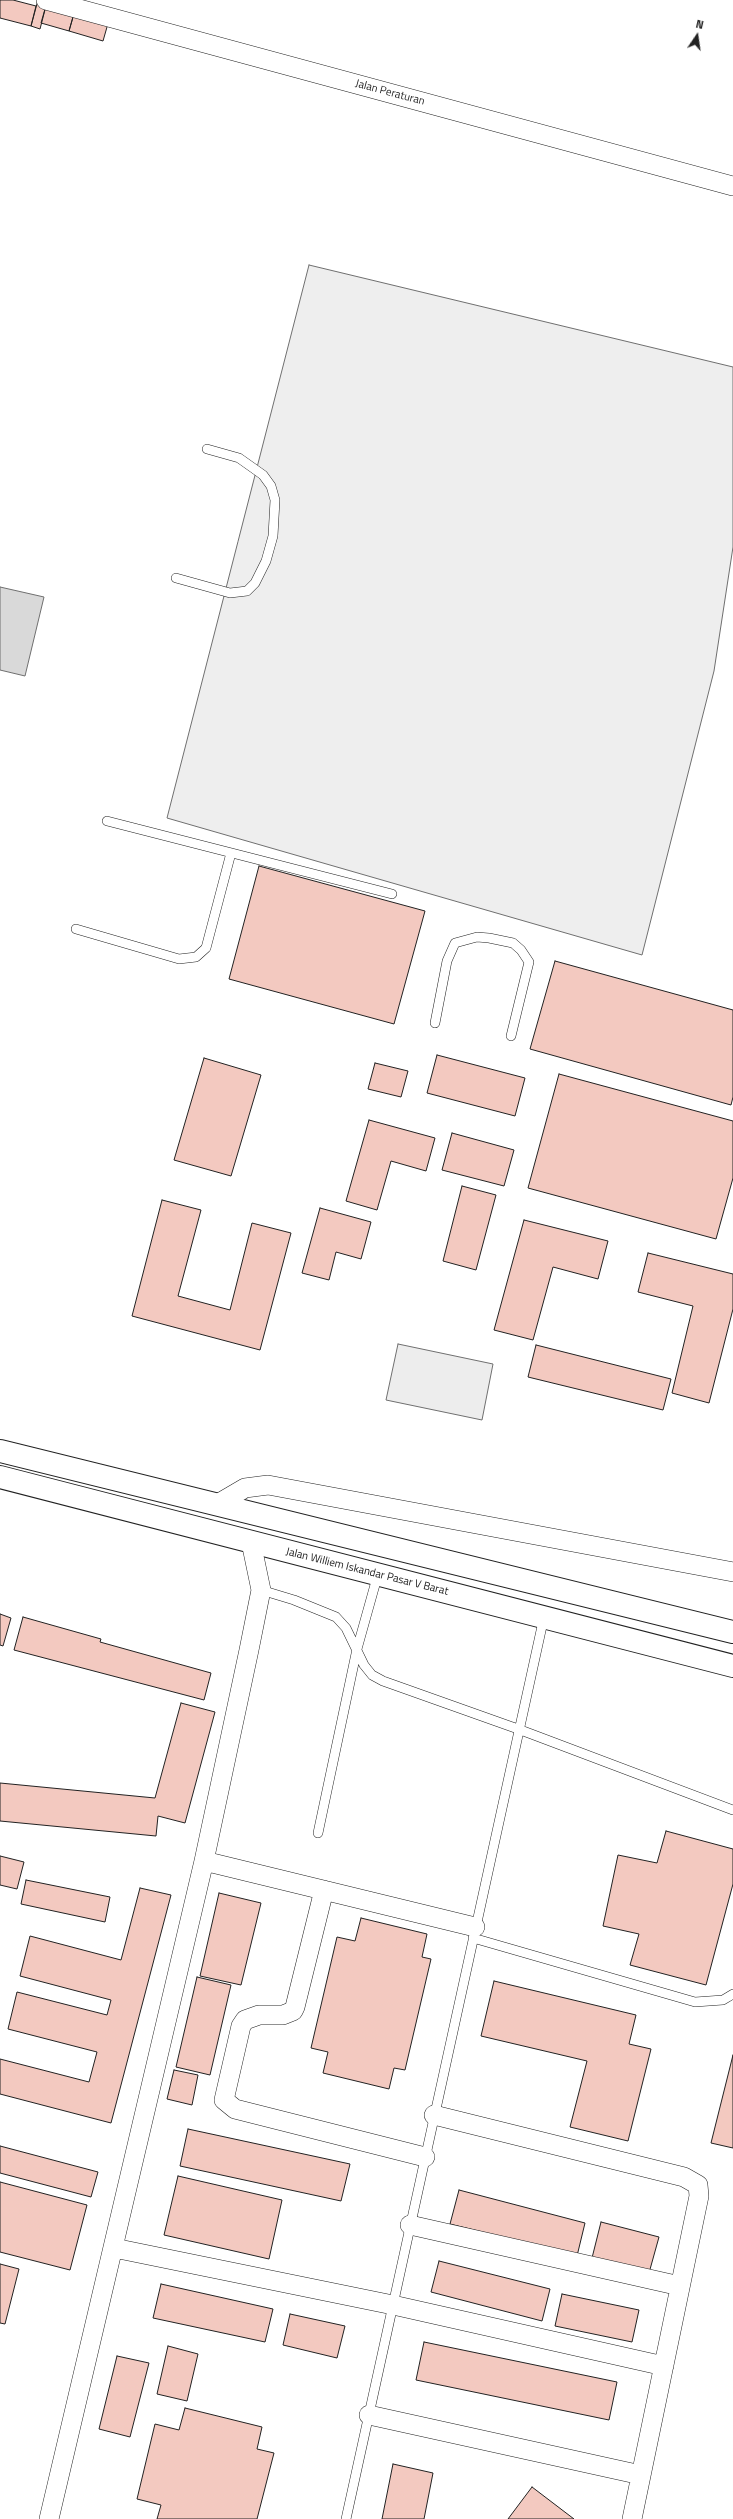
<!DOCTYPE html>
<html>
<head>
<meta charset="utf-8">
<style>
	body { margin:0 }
	#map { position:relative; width:733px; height:2519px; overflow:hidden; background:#fff; font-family:"Titillium Web",sans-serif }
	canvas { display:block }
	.north { position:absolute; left:677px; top:16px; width:40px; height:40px; -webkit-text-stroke:3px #fff; paint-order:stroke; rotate:13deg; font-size:11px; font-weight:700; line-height:16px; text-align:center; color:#222 }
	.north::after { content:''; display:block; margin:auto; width:14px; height:18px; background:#222; clip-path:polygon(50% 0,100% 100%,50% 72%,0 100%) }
</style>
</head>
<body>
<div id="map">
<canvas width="733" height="2519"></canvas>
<div class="north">N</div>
</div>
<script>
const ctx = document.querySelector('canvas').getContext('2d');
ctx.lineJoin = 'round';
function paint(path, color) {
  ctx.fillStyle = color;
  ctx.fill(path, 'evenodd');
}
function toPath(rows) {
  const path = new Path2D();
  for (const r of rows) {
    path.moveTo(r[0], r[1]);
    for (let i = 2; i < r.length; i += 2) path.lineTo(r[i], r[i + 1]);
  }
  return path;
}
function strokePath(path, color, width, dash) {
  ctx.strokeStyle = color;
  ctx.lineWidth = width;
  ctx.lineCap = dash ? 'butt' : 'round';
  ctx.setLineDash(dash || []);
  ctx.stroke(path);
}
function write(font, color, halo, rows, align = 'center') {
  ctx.font = font + ' "Titillium Web",sans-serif';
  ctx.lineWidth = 3;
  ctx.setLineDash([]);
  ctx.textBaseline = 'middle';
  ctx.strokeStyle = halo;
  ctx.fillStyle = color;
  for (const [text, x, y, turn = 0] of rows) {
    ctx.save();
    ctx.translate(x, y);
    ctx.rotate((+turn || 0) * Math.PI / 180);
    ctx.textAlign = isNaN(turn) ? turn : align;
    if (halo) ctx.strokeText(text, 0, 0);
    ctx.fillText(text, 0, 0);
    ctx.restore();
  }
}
const green = toPath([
	[309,265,733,367,733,547,714,671,642,955,167,818,309,265]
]);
paint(green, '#eee');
strokePath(green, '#6f6f6f', 1);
const parking = toPath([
	[398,1344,493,1364,482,1420,386,1400,398,1344]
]);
paint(parking, '#ededed');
strokePath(parking, '#6f6f6f', 1);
const water = toPath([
	[0,587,44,597,25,676,0,670,0,587]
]);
paint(water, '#d9d9d9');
strokePath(water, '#6f6f6f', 1);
const building = toPath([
	[0,0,13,0,36,6,31,26,0,18,0,0],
	[38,0,47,2,40,29,31,26,38,0],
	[47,2,75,10,69,31,41,23,47,2],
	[75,10,109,20,103,41,69,31,75,10],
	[259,866,425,911,394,1024,229,979,259,866],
	[555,961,733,1010,733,1097,731,1105,530,1049,555,961],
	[437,1055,525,1078,515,1116,427,1093,437,1055],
	[204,1058,261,1075,231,1176,174,1160,204,1058],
	[375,1063,408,1071,401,1097,368,1089,375,1063],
	[559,1074,733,1121,733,1178,716,1239,528,1188,559,1074],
	[369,1120,435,1138,426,1171,391,1161,377,1210,346,1201,369,1120],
	[452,1133,514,1150,504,1186,442,1170,452,1133],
	[462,1186,496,1195,476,1270,443,1261,462,1186],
	[162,1200,201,1210,178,1296,230,1310,252,1223,291,1233,260,1350,132,1316,162,1200],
	[320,1208,371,1222,361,1259,336,1252,329,1280,302,1273,320,1208],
	[524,1220,608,1241,598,1279,553,1267,533,1340,494,1330,524,1220],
	[648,1253,733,1274,733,1309,709,1403,672,1393,693,1306,638,1292,648,1253],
	[536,1345,671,1379,663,1410,528,1377,536,1345],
	[0,1614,11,1618,3,1646,0,1645,0,1614],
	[23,1617,101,1639,100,1642,211,1673,204,1700,14,1650,23,1617],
	[181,1703,215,1712,185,1823,158,1816,156,1836,0,1821,0,1783,155,1798,181,1703],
	[666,1831,733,1849,733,1884,706,1985,630,1965,639,1934,603,1926,618,1855,657,1863,666,1831],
	[0,1856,24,1862,17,1889,0,1885,0,1856],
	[26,1880,110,1897,105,1922,21,1904,26,1880],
	[140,1888,171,1895,111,2123,0,2094,0,2059,89,2082,97,2052,8,2029,17,1992,107,2015,111,2000,20,1976,30,1936,121,1960,140,1888],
	[219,1893,261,1903,241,1985,200,1976,219,1893],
	[361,1918,427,1934,422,1957,431,1959,405,2070,394,2068,389,2089,323,2073,328,2052,311,2048,337,1937,355,1941,361,1918],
	[197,1977,231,1985,210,2075,176,2067,197,1977],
	[494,1981,636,2015,629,2044,651,2049,628,2141,570,2127,587,2061,481,2036,494,1981],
	[733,2055,733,2148,711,2143,733,2055],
	[174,2070,198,2075,192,2105,167,2099,174,2070],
	[188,2129,350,2164,341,2201,180,2166,188,2129],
	[0,2146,98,2172,91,2197,0,2173,0,2146],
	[178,2176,282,2200,269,2259,164,2235,178,2176],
	[0,2182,87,2205,70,2270,0,2252,0,2182],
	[459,2190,585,2223,577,2256,450,2224,459,2190],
	[601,2222,659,2237,649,2273,592,2258,601,2222],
	[439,2261,550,2289,542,2321,431,2292,439,2261],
	[0,2264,19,2269,5,2324,0,2323,0,2264],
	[161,2284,273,2309,265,2342,153,2318,161,2284],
	[562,2294,639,2310,632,2342,555,2326,562,2294],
	[290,2314,345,2326,337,2358,283,2345,290,2314],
	[424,2342,617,2382,609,2420,416,2380,424,2342],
	[168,2346,198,2354,187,2401,157,2394,168,2346],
	[117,2356,149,2363,130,2437,99,2429,117,2356],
	[185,2408,262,2427,257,2449,274,2453,257,2519,157,2519,161,2505,137,2499,155,2424,179,2430,185,2408],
	[393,2464,433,2473,424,2519,382,2519,393,2464],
	[532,2487,574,2519,508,2519,532,2487]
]);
paint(building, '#f3c9c0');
strokePath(building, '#222', 1);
const service = toPath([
	[176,578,230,593,247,591,255,583,266,561,273,536,275,500,271,486,263,475,239,458,207,449],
	[107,821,392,894],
	[76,929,179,959,196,957,206,948,231,853],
	[435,1023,447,961,455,943,477,937,489,938,513,943,521,950,529,962,511,1036],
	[261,1590,294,1600,336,1617,346,1628,364,1665,372,1675,383,1681,518,1729,733,1810],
	[318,1833,357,1649,378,1574],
	[473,1938,695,2002,723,2000,733,1994],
	[346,2519,544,1617]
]);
const minor = toPath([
	[46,0,733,186],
	[216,1505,245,1488,268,1485,733,1572],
	[204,1861,475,1927],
	[324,1890,295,2007,293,2011,283,2015,259,2015,245,2020,241,2026,224,2100,235,2109,425,2157],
	[434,2115,684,2177,698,2185,699,2196,632,2519],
	[410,2225,680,2286],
	[114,2248,393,2305,664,2366],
	[369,2415,641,2475],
	[49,2519,204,1861,249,1650,261,1590,251,1542]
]);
const tertiary = toPath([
	[0,1451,733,1632],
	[0,1477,733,1666]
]);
strokePath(service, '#222', 10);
strokePath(minor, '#222', 20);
strokePath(tertiary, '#222', 24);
strokePath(service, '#fff', 9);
strokePath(minor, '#fff', 19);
strokePath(tertiary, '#fff', 22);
write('11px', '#222', '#fff', [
	["Jalan Peraturan",390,93,15],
	["Jalan Williem Iskandar Pasar V Barat",367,1572,14]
]);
</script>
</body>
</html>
